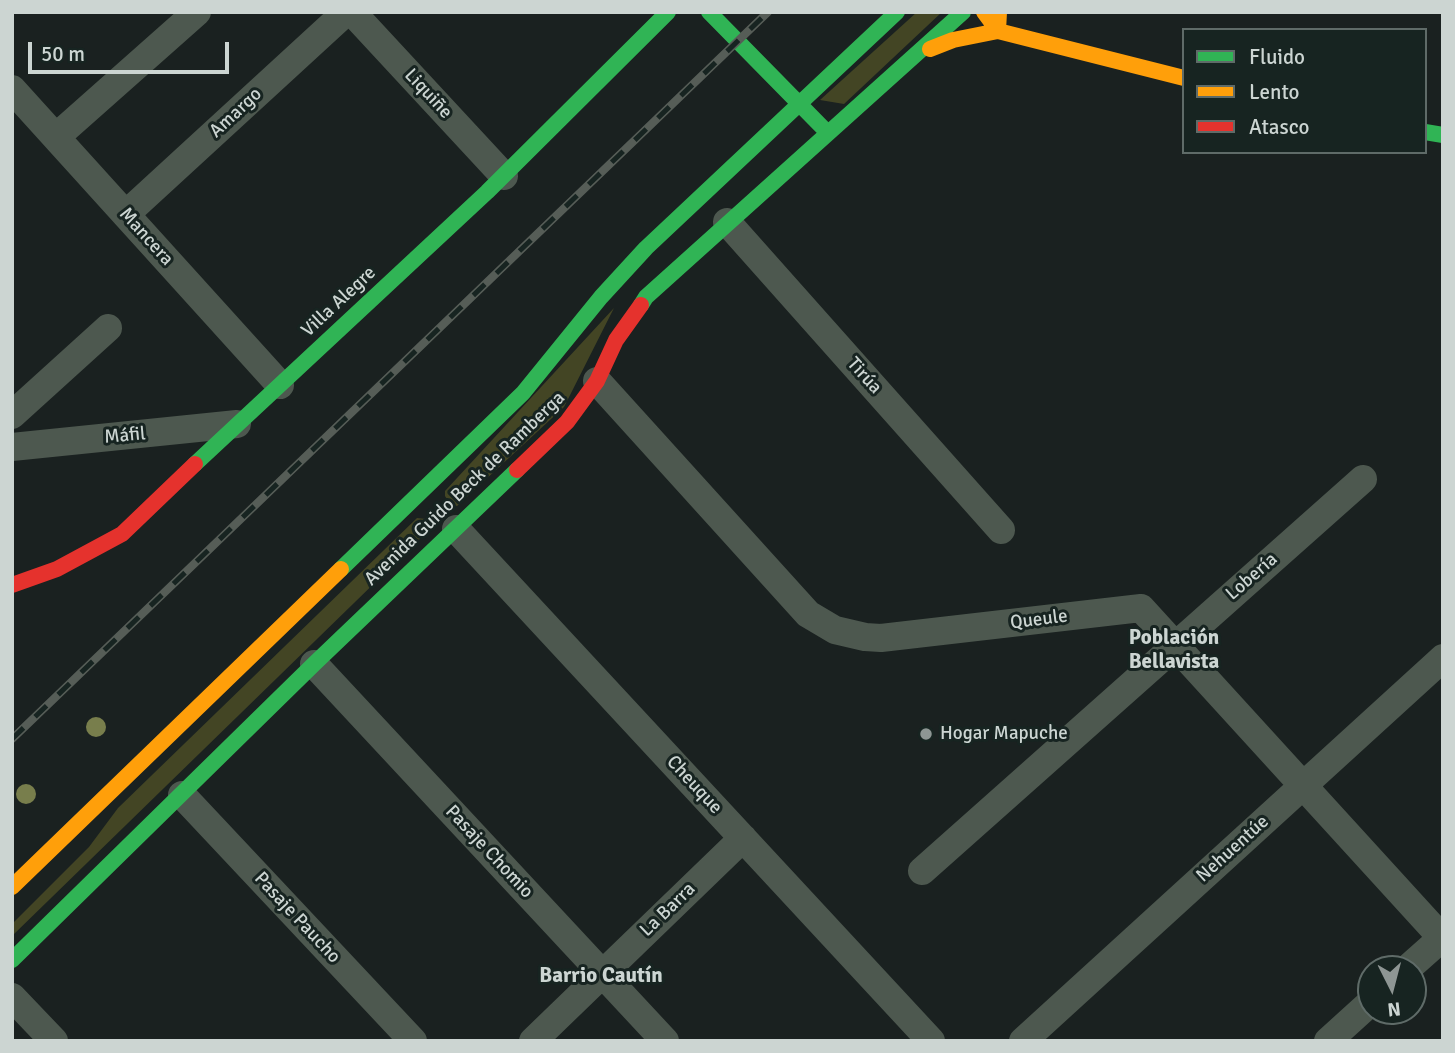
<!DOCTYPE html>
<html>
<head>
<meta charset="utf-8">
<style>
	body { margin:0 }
	#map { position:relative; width:1455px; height:1053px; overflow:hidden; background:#1a2120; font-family:Signika,sans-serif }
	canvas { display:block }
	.frame { position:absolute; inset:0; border:14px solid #ccd5d2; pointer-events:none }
	.legend { position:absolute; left:1182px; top:28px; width:245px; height:126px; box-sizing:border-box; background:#172421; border:2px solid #5f6b68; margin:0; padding:9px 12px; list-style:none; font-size:21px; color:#ccd5d2 }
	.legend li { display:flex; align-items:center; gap:14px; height:35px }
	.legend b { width:35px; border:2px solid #5f6b68 }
	.north { position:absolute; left:1357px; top:955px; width:70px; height:70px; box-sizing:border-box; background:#172421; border:2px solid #5f6b68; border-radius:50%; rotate:174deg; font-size:19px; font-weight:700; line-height:28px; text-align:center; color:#ccd5d2 }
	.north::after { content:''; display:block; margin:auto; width:24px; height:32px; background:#8e9694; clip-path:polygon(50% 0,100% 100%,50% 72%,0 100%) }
	.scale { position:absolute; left:28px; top:42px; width:201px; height:32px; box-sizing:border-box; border:4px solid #ccd5d2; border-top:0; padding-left:9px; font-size:21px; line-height:24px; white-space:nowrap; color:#ccd5d2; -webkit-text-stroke:5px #172421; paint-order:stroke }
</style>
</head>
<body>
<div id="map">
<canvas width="1455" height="1053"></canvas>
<div class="frame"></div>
<ul class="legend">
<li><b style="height:9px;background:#30b455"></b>Fluido</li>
<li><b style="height:9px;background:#ff9f0a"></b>Lento</li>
<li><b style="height:9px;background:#e5322d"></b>Atasco</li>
</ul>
<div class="north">N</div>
<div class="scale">50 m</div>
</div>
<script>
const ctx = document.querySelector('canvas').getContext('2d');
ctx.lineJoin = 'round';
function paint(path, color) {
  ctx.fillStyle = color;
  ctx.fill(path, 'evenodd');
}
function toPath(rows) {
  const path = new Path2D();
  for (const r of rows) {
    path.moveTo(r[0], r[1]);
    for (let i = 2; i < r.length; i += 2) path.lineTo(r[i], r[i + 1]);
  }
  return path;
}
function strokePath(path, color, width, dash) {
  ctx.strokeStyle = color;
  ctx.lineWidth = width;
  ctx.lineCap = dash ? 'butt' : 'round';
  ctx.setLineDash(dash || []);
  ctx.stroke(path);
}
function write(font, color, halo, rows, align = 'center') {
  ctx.font = font + ' Signika,sans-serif';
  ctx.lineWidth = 6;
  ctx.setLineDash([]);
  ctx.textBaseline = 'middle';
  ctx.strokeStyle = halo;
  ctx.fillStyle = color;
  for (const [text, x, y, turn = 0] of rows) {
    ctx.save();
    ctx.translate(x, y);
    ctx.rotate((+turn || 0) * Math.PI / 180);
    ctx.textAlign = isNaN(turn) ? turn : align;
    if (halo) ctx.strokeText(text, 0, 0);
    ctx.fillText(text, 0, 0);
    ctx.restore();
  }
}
paint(toPath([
	[917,12,942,12,844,104,820,100],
	[614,308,564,407,457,506,450,504,445,496,445,491],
	[417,518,426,519,430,529,12,936,12,924,89,847,118,808]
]), '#434524');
strokePath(toPath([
	[352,12,504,176],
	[12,89,280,385],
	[56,137,197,12],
	[126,214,346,12],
	[727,222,1001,530],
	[597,381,808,614,835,630,865,637,881,638,1141,608,1443,939],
	[12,415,108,328],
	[12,447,237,424],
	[456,529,931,1041],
	[314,664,665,1041],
	[182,795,413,1041],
	[922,871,1363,479],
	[1407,969,1443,937],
	[12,997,54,1041],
	[533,1041,743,838],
	[1023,1041,1443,658],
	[1328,1041,1371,1002]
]), '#4d584f', 28);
strokePath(toPath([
	[709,12,823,128],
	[1425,132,1443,135],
	[641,305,646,297,963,12],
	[195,464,487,192,668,12],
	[341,569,523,393,601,297,646,248,897,12],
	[12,960,314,664,517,470]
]), '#30b455', 16);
strokePath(toPath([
	[984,12,998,31,1184,78],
	[930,49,953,40,998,31,999,12],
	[12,887,341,569]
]), '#ff9f0a', 16);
strokePath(toPath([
	[517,470,567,422,597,381,616,340,641,305],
	[12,585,57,569,122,534,195,464]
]), '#e5322d', 16);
const rail = toPath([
	[12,739,768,12]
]);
strokePath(rail, '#565d57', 8);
strokePath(rail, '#172421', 5, [16]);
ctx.fillStyle = '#787e4c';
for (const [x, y] of [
	[96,727],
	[26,794]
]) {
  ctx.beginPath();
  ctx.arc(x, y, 10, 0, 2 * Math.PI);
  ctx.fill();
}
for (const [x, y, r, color] of [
	[926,734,7,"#8e9694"]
]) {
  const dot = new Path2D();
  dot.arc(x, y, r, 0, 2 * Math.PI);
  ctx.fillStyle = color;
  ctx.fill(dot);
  strokePath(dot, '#172421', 2.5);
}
write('19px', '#ccd5d2', '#172421', [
	["Liquiñe",428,94,47],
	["Amargo",236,113,-43],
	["Mancera",146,237,48],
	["Villa Alegre",339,302,-43],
	["Tirúa",864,376,48],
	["Máfil",125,436,-5],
	["Avenida Guido Beck de Ramberga",465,489,-44],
	["Lobería",1252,577,-41],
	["Queule",1039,620,-7],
	["Cheuque",694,785,47],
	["Nehuentúe",1233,849,-42],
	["Pasaje Chomio",489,852,47],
	["La Barra",668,910,-44],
	["Pasaje Paucho",297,918,47]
]);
write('19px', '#ccd5d2', '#172421', [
	["Hogar Mapuche",940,734]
], 'left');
write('bold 21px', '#ccd5d2', '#172421', [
	["Población",1174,638],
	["Bellavista",1174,662],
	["Barrio Cautín",601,976]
]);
</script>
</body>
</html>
